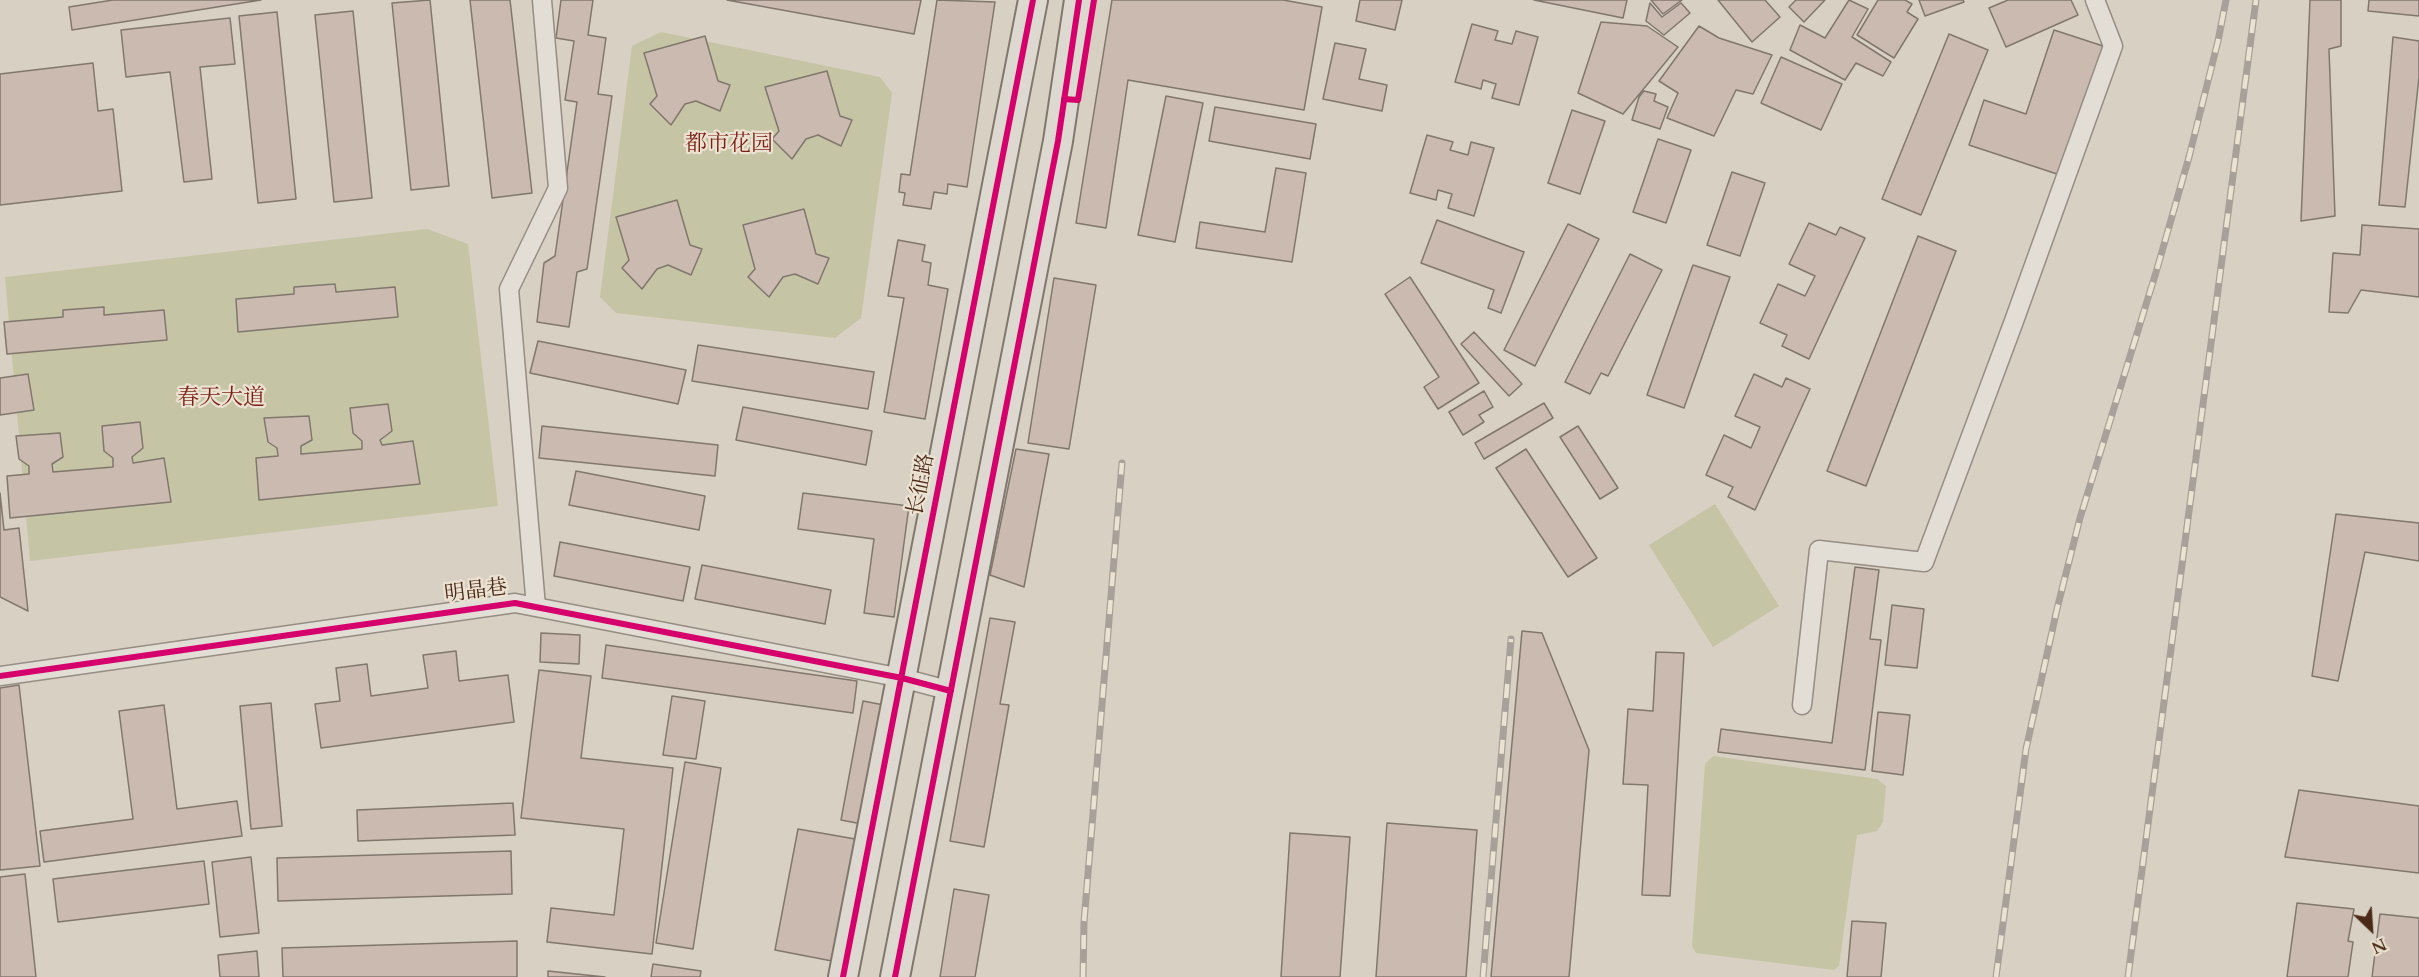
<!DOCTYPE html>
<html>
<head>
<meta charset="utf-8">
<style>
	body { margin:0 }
	#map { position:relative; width:2419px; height:977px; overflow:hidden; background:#d8d0c2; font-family:Cardo,serif }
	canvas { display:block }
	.north { position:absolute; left:2341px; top:899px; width:60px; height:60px; -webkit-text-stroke:4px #ece2d2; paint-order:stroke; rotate:155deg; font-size:16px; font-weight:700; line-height:24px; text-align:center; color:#4a2917 }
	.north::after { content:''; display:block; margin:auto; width:21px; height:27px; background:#4a2917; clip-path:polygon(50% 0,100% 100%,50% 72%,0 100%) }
</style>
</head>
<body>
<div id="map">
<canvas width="2419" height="977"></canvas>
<div class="north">N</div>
</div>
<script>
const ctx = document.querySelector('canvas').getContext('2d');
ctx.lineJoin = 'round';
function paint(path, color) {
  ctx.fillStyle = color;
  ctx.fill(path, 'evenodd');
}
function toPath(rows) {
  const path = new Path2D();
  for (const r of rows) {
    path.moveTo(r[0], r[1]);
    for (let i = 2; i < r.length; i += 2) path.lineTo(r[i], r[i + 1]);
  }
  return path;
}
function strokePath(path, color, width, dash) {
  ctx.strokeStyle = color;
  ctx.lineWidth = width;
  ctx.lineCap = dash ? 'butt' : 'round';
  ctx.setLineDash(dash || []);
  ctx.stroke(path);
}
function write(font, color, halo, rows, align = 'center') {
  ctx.font = font + ' Cardo,"Noto Serif SC",serif';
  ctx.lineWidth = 4.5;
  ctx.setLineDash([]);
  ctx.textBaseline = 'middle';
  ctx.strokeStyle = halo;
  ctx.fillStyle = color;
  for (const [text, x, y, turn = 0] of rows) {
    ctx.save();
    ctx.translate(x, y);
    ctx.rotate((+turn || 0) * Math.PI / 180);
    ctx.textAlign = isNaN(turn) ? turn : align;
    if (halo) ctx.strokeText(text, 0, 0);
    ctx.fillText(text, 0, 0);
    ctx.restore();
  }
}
paint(toPath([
	[661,32,880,77,892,93,861,318,835,338,616,313,600,297,632,46],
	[427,229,468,244,498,506,30,561,5,277],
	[1715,504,1779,606,1713,647,1649,545],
	[1713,756,1877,779,1886,786,1883,822,1877,831,1857,835,1839,966,1834,970,1696,953,1692,946,1705,764]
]), '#c5c4a5');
const building = toPath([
	[113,0,261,0,72,30,69,7,113,0],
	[430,0,449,186,411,190,392,3,430,0],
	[470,0,510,0,532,193,492,198,470,0],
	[561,0,593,0,588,35,606,38,598,94,612,96,587,269,577,272,569,327,537,322,544,263,555,256,577,102,565,100,574,41,556,38,561,0],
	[727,0,921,0,914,34,727,0],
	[937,0,995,2,967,187,948,184,947,194,934,192,931,209,903,205,905,193,899,192,901,174,910,175,937,0],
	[1112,0,1283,0,1322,7,1304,110,1128,80,1106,228,1076,223,1112,0],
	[1360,0,1402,0,1395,30,1356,21,1360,0],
	[1534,0,1627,0,1623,18,1534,0],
	[1651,0,1682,0,1663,14,1651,0],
	[1718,0,1765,0,1780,17,1752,42,1718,0],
	[1796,0,1825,0,1804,22,1789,7,1796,0],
	[1849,0,1868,9,1852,37,1891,62,1883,76,1856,63,1845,80,1790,50,1800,25,1825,38,1849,0],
	[1878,0,1905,0,1912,4,1907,12,1918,19,1894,58,1857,35,1878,0],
	[1919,0,1963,0,1964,2,1925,16,1919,0],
	[2008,0,2071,0,2078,15,2006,47,1989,8,2008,0],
	[2310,0,2341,0,2341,46,2329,49,2335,216,2301,221,2310,0],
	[2369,0,2419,0,2419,16,2368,11,2369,0],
	[1650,3,1662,17,1681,3,1690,13,1664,35,1646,21,1650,3],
	[353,11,372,198,334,202,315,15,353,11],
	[277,12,296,199,258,203,239,16,277,12],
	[230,18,235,64,200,67,212,179,184,182,170,72,126,77,121,30,230,18],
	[1601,22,1647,26,1678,47,1623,114,1578,93,1601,22],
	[1472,24,1498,31,1495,40,1512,44,1516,31,1538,37,1519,105,1492,98,1496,84,1483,80,1481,89,1455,82,1472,24],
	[1699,26,1719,38,1772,55,1753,94,1736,90,1714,136,1667,118,1678,93,1659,81,1699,26],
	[2054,30,2103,46,2060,175,1969,145,1984,100,2026,114,2054,30],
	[1949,34,1988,50,1921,215,1882,199,1949,34],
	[705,36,718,81,730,85,720,111,696,101,685,104,671,125,650,104,657,96,644,53,705,36],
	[2393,37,2419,41,2419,77,2405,207,2379,205,2393,37],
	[1335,43,1366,49,1359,79,1387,85,1382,111,1323,99,1335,43],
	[1781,57,1842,84,1821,130,1761,103,1781,57],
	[93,63,98,111,113,109,122,191,0,205,0,74,93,63],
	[827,71,840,116,852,120,841,146,818,135,806,139,792,159,772,139,779,131,765,87,827,71],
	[1644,91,1656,94,1654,101,1668,107,1660,129,1632,120,1639,97,1644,91],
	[1166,96,1203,103,1175,242,1138,235,1166,96],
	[1215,107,1316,124,1310,159,1209,141,1215,107],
	[1572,110,1605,121,1580,194,1548,183,1572,110],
	[1427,135,1453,142,1450,150,1468,155,1471,142,1494,148,1474,216,1448,208,1452,194,1438,190,1436,200,1410,193,1427,135],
	[1658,139,1691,150,1666,223,1633,212,1658,139],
	[1276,168,1306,173,1292,262,1196,248,1200,222,1265,232,1276,168],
	[1732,172,1765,183,1740,256,1707,245,1732,172],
	[677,200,690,245,702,249,691,275,668,265,657,269,642,289,622,268,629,260,616,217,677,200],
	[804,209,816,254,829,258,818,284,795,274,783,277,769,297,748,277,755,269,743,225,804,209],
	[1437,220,1524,252,1501,313,1488,308,1494,290,1421,263,1437,220],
	[1809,223,1836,235,1840,227,1865,238,1809,359,1782,346,1787,335,1760,323,1778,284,1805,296,1815,276,1789,264,1809,223],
	[1568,224,1599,239,1535,366,1504,350,1568,224],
	[2362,225,2419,229,2419,297,2361,290,2348,313,2329,312,2333,253,2360,255,2362,225],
	[1918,236,1956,251,1866,486,1827,471,1918,236],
	[898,240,925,245,922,261,931,263,928,285,948,289,925,419,884,412,904,298,888,296,898,240],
	[1630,254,1662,270,1608,376,1601,373,1590,394,1565,382,1630,254],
	[1693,265,1730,277,1684,408,1647,395,1693,265],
	[1410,277,1479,383,1438,409,1424,387,1439,377,1385,294,1410,277],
	[1054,278,1096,285,1069,449,1028,443,1054,278],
	[335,284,336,292,395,287,398,317,238,332,236,299,294,294,294,287,335,284],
	[104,307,104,315,164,310,167,340,7,354,4,322,63,317,63,310,104,307],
	[1474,332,1522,384,1509,396,1461,344,1474,332],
	[538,341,686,370,678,404,530,373,538,341],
	[698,345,874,372,868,409,692,381,698,345],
	[28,374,34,410,0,415,0,378,28,374],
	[1754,374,1782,387,1786,378,1810,389,1755,510,1728,497,1733,487,1706,475,1724,435,1751,448,1760,427,1735,416,1754,374],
	[1484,391,1493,407,1479,415,1484,422,1463,435,1449,412,1484,391],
	[1544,403,1553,418,1484,459,1475,443,1544,403],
	[388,404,392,431,380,440,382,445,413,441,420,484,259,500,256,458,278,456,277,448,268,442,264,418,309,416,312,440,301,446,301,454,362,449,362,441,353,433,350,408,388,404],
	[743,407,872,431,866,465,736,440,743,407],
	[140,422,143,448,132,457,133,463,164,458,171,502,10,518,7,476,29,474,29,466,19,459,16,436,60,433,63,457,52,464,53,472,113,467,113,458,104,451,102,426,140,422],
	[542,426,718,445,715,476,539,458,542,426],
	[1578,426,1618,488,1600,499,1560,437,1578,426],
	[1016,449,1049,454,1024,587,990,575,1016,449],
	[1526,449,1597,558,1568,577,1496,468,1526,449],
	[576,471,705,496,699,530,569,505,576,471],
	[0,493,4,530,19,528,28,611,0,597,0,493],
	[803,493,909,506,894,617,864,613,874,539,798,529,803,493],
	[2336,514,2419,523,2419,561,2365,552,2338,681,2312,676,2336,514],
	[560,542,690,567,683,601,554,576,560,542],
	[702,565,831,590,825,624,695,599,702,565],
	[1855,567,1879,570,1870,639,1881,640,1865,770,1718,752,1721,729,1832,743,1855,567],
	[1892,605,1924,609,1917,668,1885,665,1892,605],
	[990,618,1015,622,1000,704,1009,705,984,847,950,841,990,618],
	[1522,631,1542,633,1589,750,1569,977,1491,977,1522,631],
	[541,633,580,635,579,664,540,662,541,633],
	[606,645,857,681,853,713,602,678,606,645],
	[456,651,459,681,508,675,514,722,321,748,315,704,340,701,336,668,367,664,371,696,428,688,423,655,456,651],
	[1656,652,1684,653,1670,896,1642,895,1648,785,1623,784,1628,709,1653,711,1656,652],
	[539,670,591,676,581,758,673,768,652,954,547,942,551,908,614,915,624,829,521,818,539,670],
	[19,685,40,866,0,870,0,688,19,685],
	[672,696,705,701,696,759,663,755,672,696],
	[863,701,884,705,862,824,841,820,863,701],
	[271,703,282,826,251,829,240,706,271,703],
	[164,705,177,809,237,801,242,836,44,862,40,831,133,819,119,711,164,705],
	[1878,712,1910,715,1903,775,1872,771,1878,712],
	[685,762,721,768,693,949,656,943,685,762],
	[2299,790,2419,806,2419,873,2285,857,2299,790],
	[513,803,515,835,358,841,357,810,513,803],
	[1387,823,1477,830,1466,977,1376,977,1387,823],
	[798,829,855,839,832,961,775,950,798,829],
	[1290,833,1350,837,1340,977,1281,977,1290,833],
	[511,851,512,894,278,901,277,858,511,851],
	[251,857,259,933,220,937,212,862,251,857],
	[204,861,209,904,58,922,53,879,204,861],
	[25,874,36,977,0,977,0,877,25,874],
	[954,889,989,895,975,977,940,977,954,889],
	[2297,903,2354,909,2348,941,2353,942,2348,977,2287,977,2297,903],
	[2380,914,2419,918,2419,977,2372,977,2380,914],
	[1852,921,1886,923,1881,977,1847,977,1852,921],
	[517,941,517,977,283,977,282,948,517,941],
	[257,951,259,977,220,977,218,955,257,951],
	[653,964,701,971,700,977,651,977,653,964],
	[548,971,605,977,548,977,548,971]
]);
paint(building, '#cbbab0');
strokePath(building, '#81776d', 1.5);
const minor = toPath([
	[536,607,509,289,558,188,542,0],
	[0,676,515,603,902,678,951,691],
	[1802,705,1819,550,1924,562,2014,321,2113,46,2095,0]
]);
const primary = toPath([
	[843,977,1033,0],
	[895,977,1058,141,1079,0]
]);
strokePath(minor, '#968d83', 21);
strokePath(primary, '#81776d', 32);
strokePath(minor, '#e2ded6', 18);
strokePath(primary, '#ddd8d0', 28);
const rail = toPath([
	[1083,977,1084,922,1122,463],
	[1483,977,1511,639],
	[1996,977,2026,749,2057,609,2080,518,2157,269,2189,157,2218,41,2226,0],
	[2128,977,2256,0]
]);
strokePath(rail, '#a8a19a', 7);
strokePath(rail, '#ece2d2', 4.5, [14]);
strokePath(toPath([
	[1064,99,1078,100,1094,0],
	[0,676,515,603,902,678,951,691],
	[843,977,1033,0],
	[895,977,1058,141,1079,0]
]), '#d6006c', 6);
write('21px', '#4a2917', '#ece2d2', [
	["长征路",922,485,-79],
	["明晶巷",476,592,-7]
]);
write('22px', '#7a1f14', '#ece2d2', [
	["都市花园",729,145],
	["春天大道",221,399]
]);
</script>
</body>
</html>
